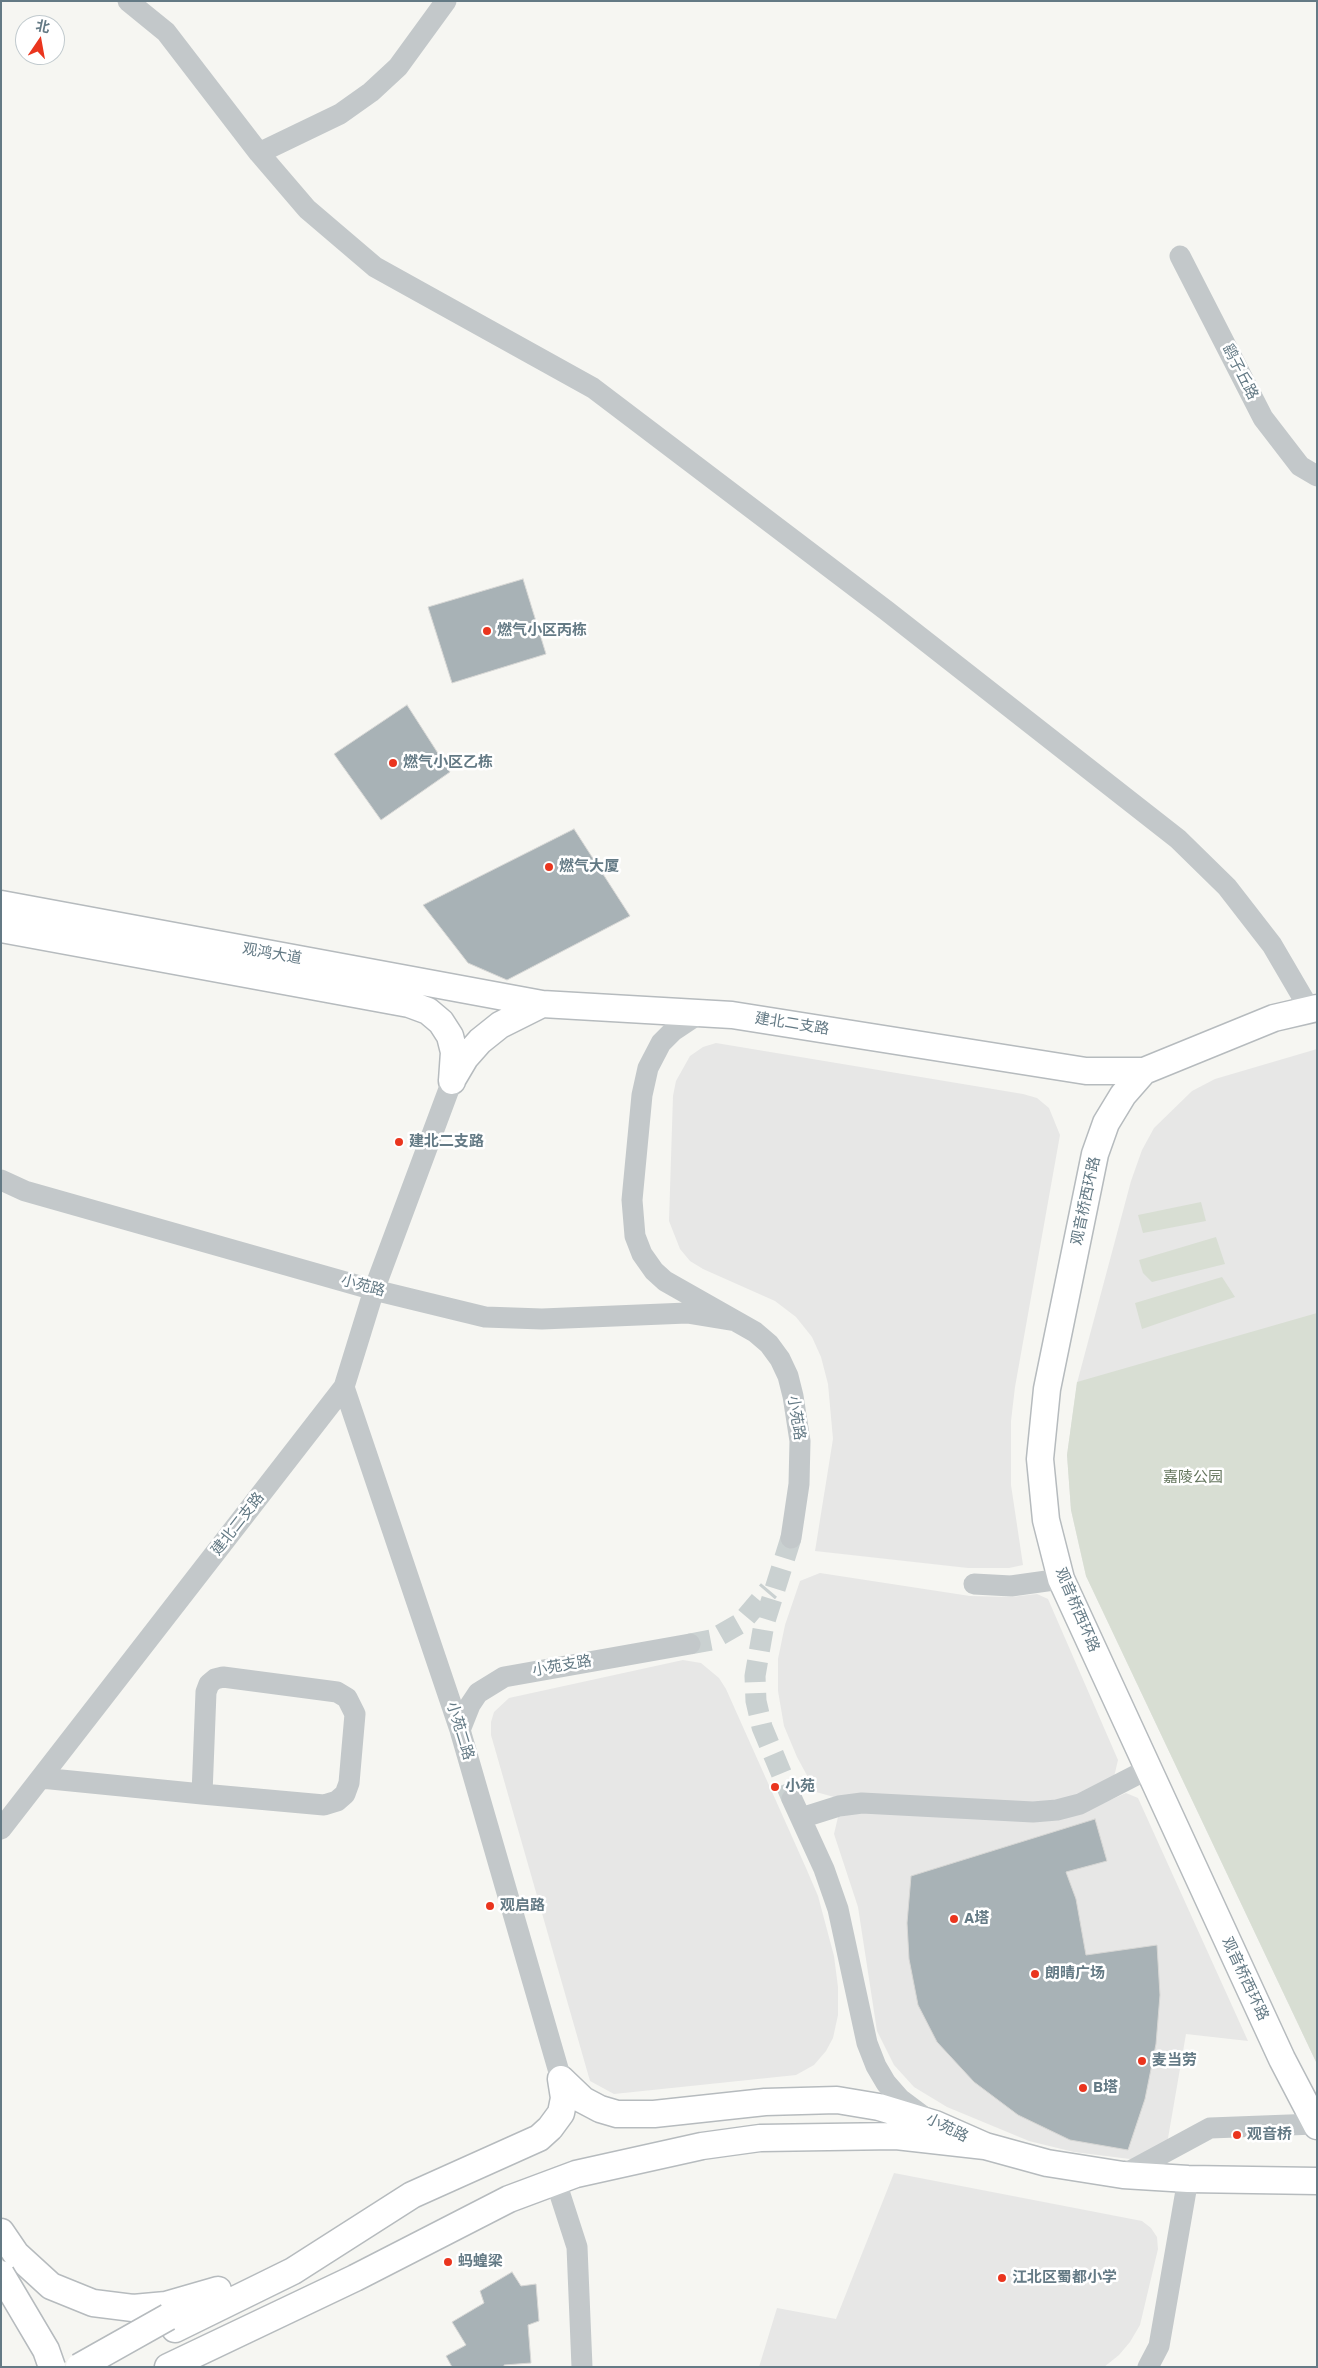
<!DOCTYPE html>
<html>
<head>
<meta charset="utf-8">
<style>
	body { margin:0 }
	#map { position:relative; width:1318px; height:2368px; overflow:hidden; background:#f6f6f2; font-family:"IBM Plex Sans","Noto Sans SC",sans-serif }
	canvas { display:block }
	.frame { position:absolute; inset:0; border:2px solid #647a85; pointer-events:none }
	.north { position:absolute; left:15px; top:15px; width:50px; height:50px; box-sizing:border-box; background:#fff; border:1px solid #c1cace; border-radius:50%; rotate:12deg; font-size:14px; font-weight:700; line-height:20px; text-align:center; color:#647a85 }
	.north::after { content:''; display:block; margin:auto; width:18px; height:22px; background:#ea351e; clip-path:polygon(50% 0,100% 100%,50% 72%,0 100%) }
</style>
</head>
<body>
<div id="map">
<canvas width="1318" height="2368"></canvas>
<div class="frame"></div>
<div class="north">北</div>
</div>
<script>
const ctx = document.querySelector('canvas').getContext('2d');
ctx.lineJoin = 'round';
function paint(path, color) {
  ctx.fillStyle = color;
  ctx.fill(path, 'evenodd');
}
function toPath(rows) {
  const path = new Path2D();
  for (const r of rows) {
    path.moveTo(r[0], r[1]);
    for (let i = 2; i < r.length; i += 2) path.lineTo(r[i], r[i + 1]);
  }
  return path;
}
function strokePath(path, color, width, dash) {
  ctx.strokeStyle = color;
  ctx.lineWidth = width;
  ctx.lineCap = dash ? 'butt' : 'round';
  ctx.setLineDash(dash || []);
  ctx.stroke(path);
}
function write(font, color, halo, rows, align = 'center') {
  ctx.font = font + ' "IBM Plex Sans","Noto Sans SC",sans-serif';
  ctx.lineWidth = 5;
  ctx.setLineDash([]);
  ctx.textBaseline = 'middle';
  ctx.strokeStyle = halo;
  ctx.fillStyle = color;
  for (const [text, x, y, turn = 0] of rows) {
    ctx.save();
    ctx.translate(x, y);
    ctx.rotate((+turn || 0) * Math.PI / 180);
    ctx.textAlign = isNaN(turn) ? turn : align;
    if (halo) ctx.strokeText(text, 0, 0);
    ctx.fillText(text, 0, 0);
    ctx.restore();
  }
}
paint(toPath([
	[716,1043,1023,1094,1037,1098,1049,1108,1060,1135,1015,1387,1011,1421,1011,1485,1023,1565,1009,1568,968,1568,815,1551,833,1439,828,1384,821,1357,812,1337,796,1317,775,1301,703,1269,690,1261,680,1249,669,1221,673,1096,676,1081,690,1056,703,1047],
	[1317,1049,1317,2064,1086,1576,1071,1510,1067,1455,1077,1383,1131,1181,1142,1150,1154,1128,1192,1091,1215,1079],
	[820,1573,970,1596,1011,1597,1037,1594,1048,1599,1118,1760,1114,1777,1078,1794,1056,1801,1032,1803,834,1797,816,1792,797,1757,784,1726,778,1691,778,1659,785,1625,800,1581],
	[683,1660,701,1663,719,1678,726,1689,806,1868,818,1896,834,1956,838,1987,838,2015,833,2038,826,2051,814,2065,796,2075,614,2094,590,2081,491,1735,491,1722,494,1712,509,1698],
	[1126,1793,1138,1798,1248,2041,1186,2034,1167,2144,1138,2160,1074,2152,1029,2141,947,2107,914,2087,894,2065,877,2031,858,1907,834,1834,838,1817,865,1811,1085,1811],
	[894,2173,1142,2221,1151,2228,1157,2237,1158,2249,1140,2325,1130,2342,1119,2355,1104,2367,759,2367,777,2308,836,2319]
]), '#e7e7e6');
paint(toPath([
	[1201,1202,1206,1221,1143,1233,1138,1215],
	[1216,1237,1225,1264,1152,1282,1143,1273,1139,1260],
	[1222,1277,1235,1297,1142,1329,1135,1303],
	[1317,1313,1317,2064,1086,1576,1071,1510,1067,1455,1077,1382]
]), '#d8ded3');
const building = toPath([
	[523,579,546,654,452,683,428,607,523,579],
	[407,705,450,772,381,820,334,754,407,705],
	[574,829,630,916,507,980,468,963,423,905,574,829],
	[1095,1819,1107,1861,1066,1872,1076,1899,1086,1955,1157,1945,1160,1995,1156,2044,1145,2099,1128,2150,1070,2140,1018,2115,974,2082,937,2042,918,2005,909,1959,907,1923,911,1876,1095,1819],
	[512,2272,521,2286,536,2284,539,2321,528,2325,531,2363,504,2365,504,2367,452,2367,446,2356,466,2345,452,2322,484,2303,480,2291,512,2272]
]);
paint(building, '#a8b2b6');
strokePath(building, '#d7d7d5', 1);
strokePath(toPath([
	[791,1538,764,1624,755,1676,756,1701,762,1727,792,1799],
	[690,1644,711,1640,741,1623,769,1590]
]), '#cad1d1', 21, [21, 11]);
const major = toPath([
	[1,904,542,1004,732,1015,1086,1071,1144,1071],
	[1,929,409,1004,428,1011,441,1022,450,1036,454,1052,452,1081],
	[1317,1008,1274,1018,1144,1071,1123,1095,1106,1123,1095,1154,1047,1389,1040,1459,1046,1520,1061,1579,1282,2059,1317,2126],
	[452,1080,465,1058,480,1041,500,1025,542,1004],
	[561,2079,583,2100,600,2109,617,2114,654,2114,765,2102,837,2100,879,2107,935,2124,985,2146,1047,2163,1123,2175,1188,2179,1317,2181],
	[1,2232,16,2254,51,2286,93,2303,133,2308,166,2305,218,2290],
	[175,2329,293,2271,412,2195,539,2138,550,2128,561,2113,564,2098,561,2079],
	[168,2367,355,2278,509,2199,576,2174,702,2146,760,2138,896,2136,985,2146]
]);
strokePath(major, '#b6bbbe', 29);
strokePath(toPath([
	[128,1,166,32,259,153,307,209,375,267,593,388,887,611,1178,839,1227,887,1272,945,1310,1010],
	[259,153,340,114,371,92,398,67,446,1],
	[1180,256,1263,418,1300,466,1317,476],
	[703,1011,673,1031,661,1043,648,1068,642,1095,632,1200,635,1236,642,1254,654,1271,665,1281,755,1332,769,1344,780,1359,788,1376,793,1396,800,1441,799,1484,791,1538],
	[1,1180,25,1191,374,1290,485,1317,542,1319,687,1313,736,1321],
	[344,1387,460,1730,561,2079],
	[974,1584,1011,1586,1061,1579],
	[460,1730,470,1705,478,1693,504,1677,690,1644],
	[41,1778,202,1794,324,1805,337,1801,345,1794,349,1783,355,1714,347,1698,337,1692,223,1677,215,1679,209,1684,206,1692,202,1794],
	[792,1799,824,1869,838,1909,867,2043,876,2066,886,2083,900,2099,924,2117],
	[801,1818,839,1806,862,1803,1033,1812,1057,1810,1080,1804,1148,1769],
	[1,1829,344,1387,374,1290,452,1081],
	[1123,2175,1210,2128,1315,2124],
	[556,2182,577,2247,582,2367],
	[1148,2367,1159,2346,1188,2179]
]), '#c3c8ca', 21);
strokePath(major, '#fff', 26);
const majorBridge = toPath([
	[1,2274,46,2350,52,2367],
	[79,2367,168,2317]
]);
strokePath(majorBridge, '#b6bbbe', 29, []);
strokePath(majorBridge, '#fff', 26);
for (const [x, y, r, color] of [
	[487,631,5,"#ea351e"],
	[393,763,5,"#ea351e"],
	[549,867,5,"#ea351e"],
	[399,1142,5,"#ea351e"],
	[775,1787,5,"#ea351e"],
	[490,1906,5,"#ea351e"],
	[954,1919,5,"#ea351e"],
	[1035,1974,5,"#ea351e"],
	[1142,2061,5,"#ea351e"],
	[1083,2088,5,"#ea351e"],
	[1237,2135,5,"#ea351e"],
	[448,2262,5,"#ea351e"],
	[1002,2278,5,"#ea351e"]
]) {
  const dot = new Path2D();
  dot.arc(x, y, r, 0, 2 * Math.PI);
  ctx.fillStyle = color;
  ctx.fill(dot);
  strokePath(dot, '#fff', 2);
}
write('15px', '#647a85', '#fff', [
	["鹞子丘路",1240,372,63],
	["观鸿大道",272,954,10],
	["建北二支路",792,1024,9],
	["观音桥西环路",1086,1201,-78],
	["小苑路",363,1286,15],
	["小苑路",796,1418,81],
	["建北二支路",238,1524,-52],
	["观音桥西环路",1077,1610,67],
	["小苑支路",562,1666,-10],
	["小苑二路",460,1731,73],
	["观音桥西环路",1245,1979,65],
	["小苑路",947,2128,27]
]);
write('bold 15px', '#647a85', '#fff', [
	["燃气小区丙栋",497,631],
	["燃气小区乙栋",403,763],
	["燃气大厦",559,867],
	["建北二支路",409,1142],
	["小苑",785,1787],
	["观启路",500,1906],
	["A塔",964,1919],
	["朗晴广场",1045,1974],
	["麦当劳",1152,2061],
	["B塔",1093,2088],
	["观音桥",1247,2135],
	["蚂蝗梁",458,2262],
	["江北区蜀都小学",1012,2278]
], 'left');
write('15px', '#66775f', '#fff', [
	["嘉陵公园",1193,1478]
]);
</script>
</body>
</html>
